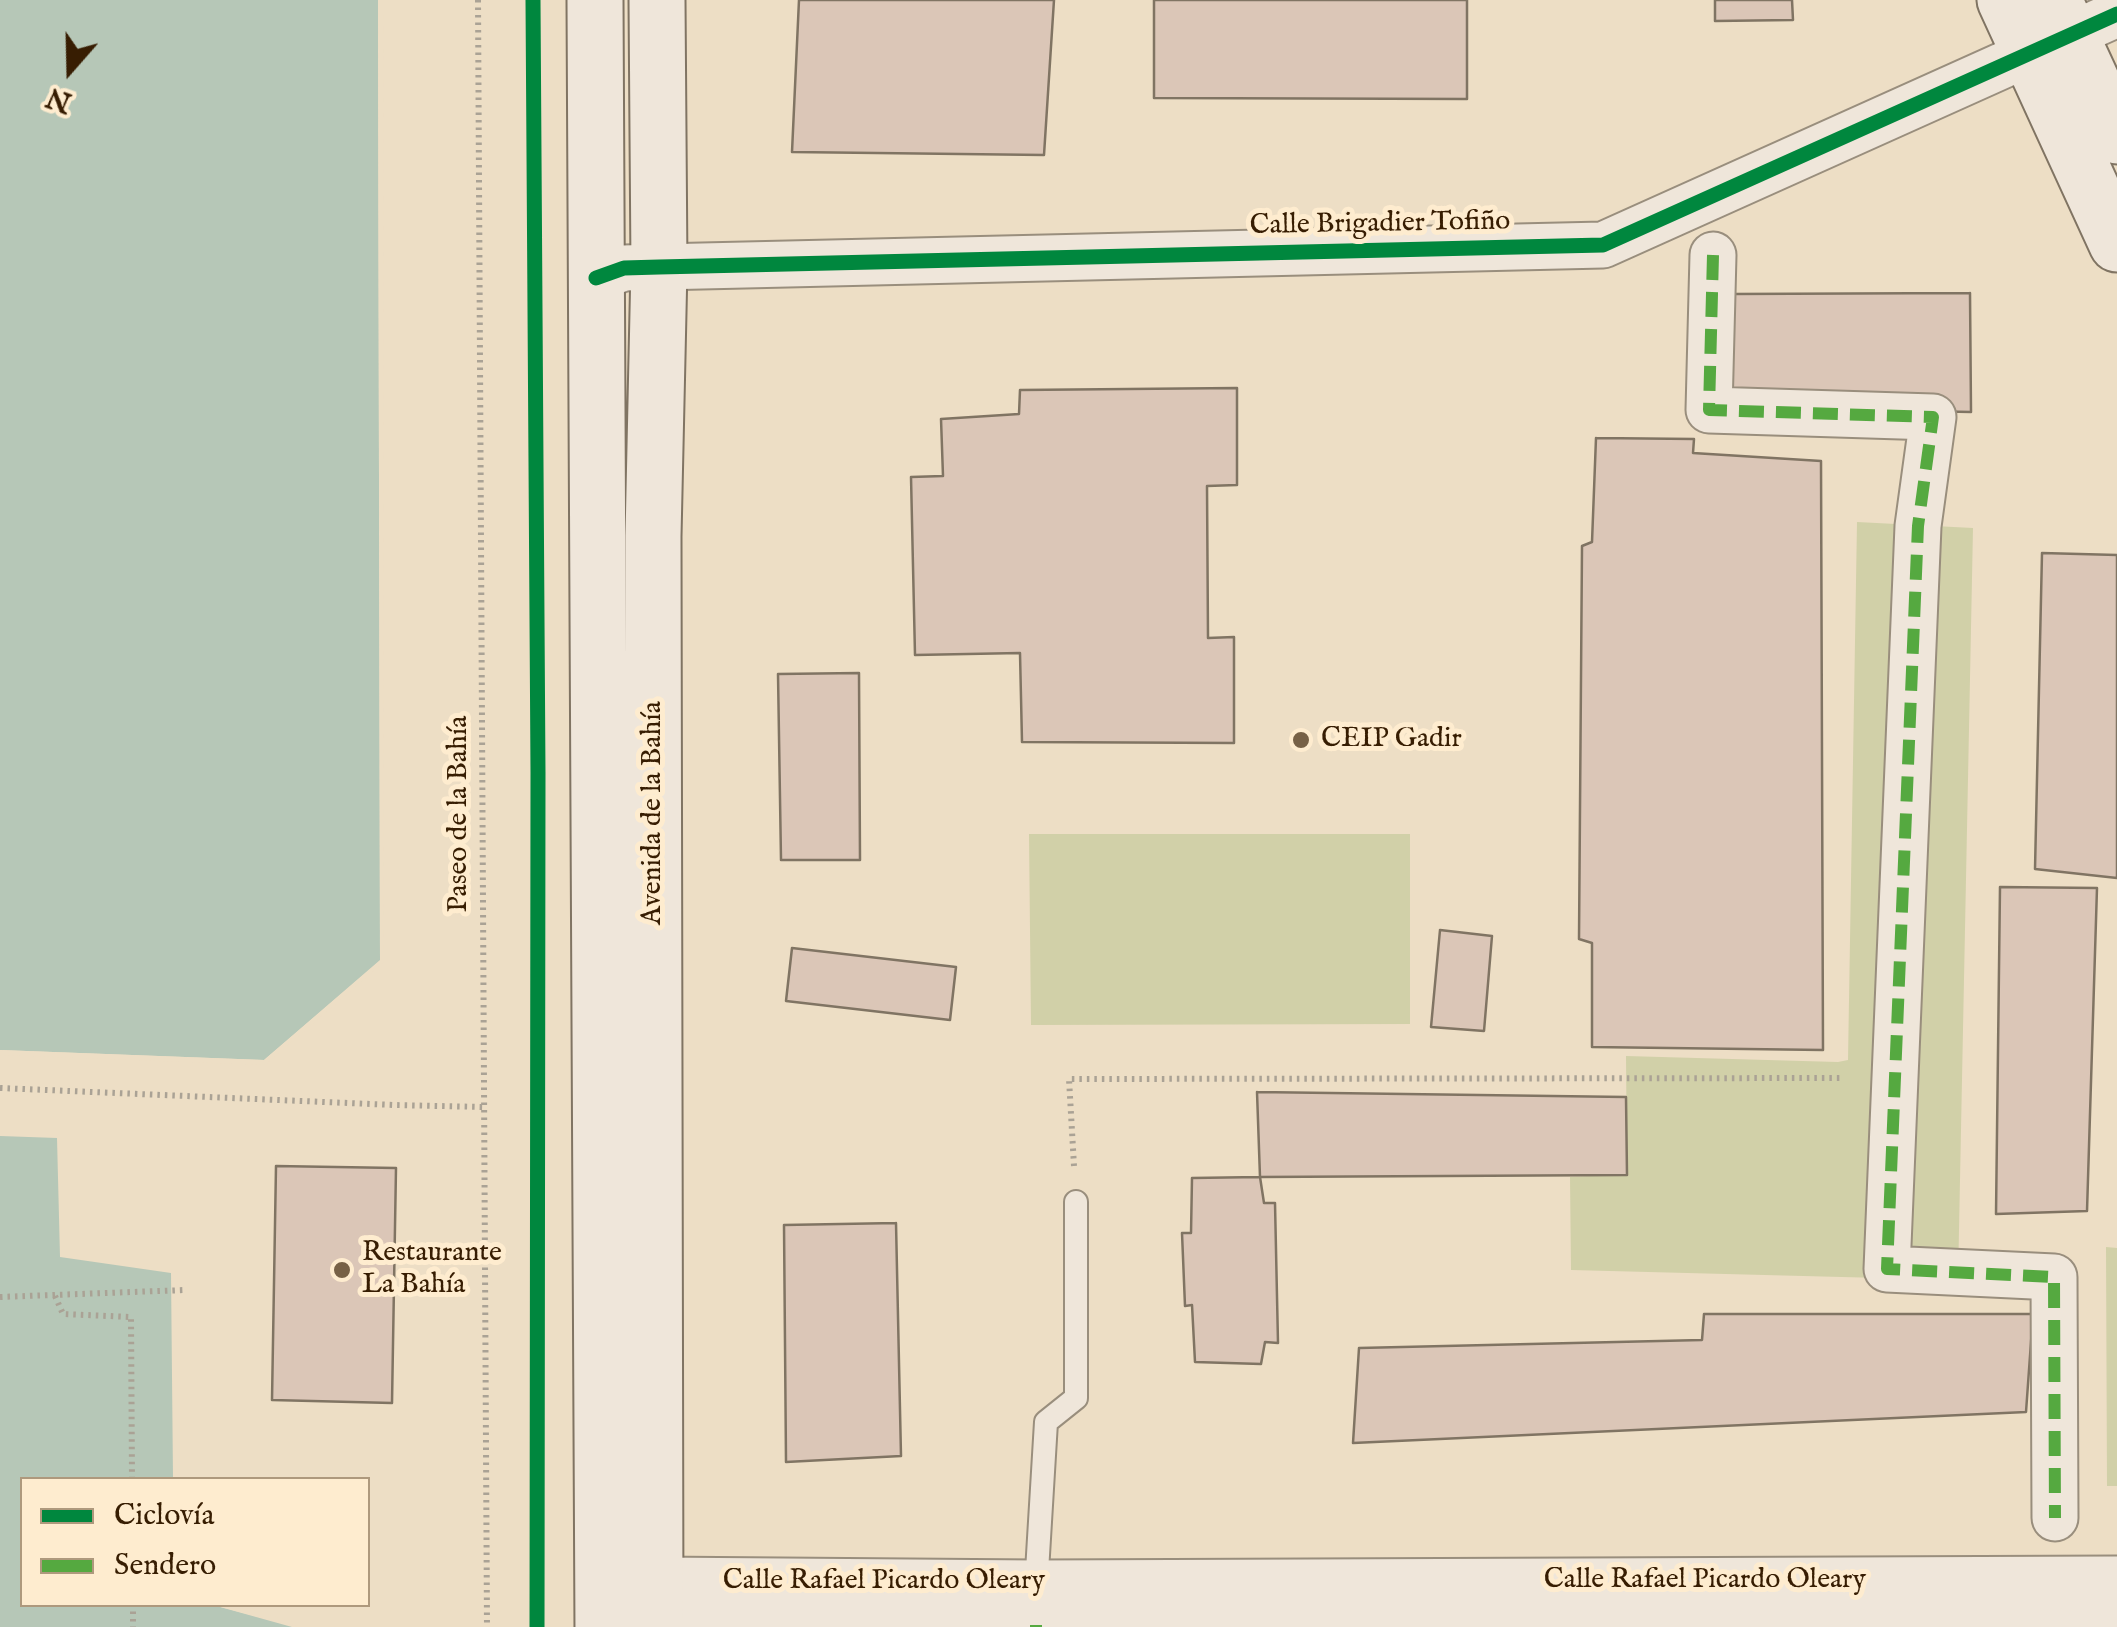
<!DOCTYPE html>
<html>
<head>
<meta charset="utf-8">
<style>
	body { margin:0 }
	#map { position:relative; width:2117px; height:1627px; overflow:hidden; background:#eddec5; font-family:"IM FELL English",serif }
	canvas { display:block }
	.legend { position:absolute; left:20px; top:1477px; width:350px; height:130px; box-sizing:border-box; background:#feeccf; border:2px solid #ae997d; margin:0; padding:12px 18px; list-style:none; font-size:30px; color:#371d02 }
	.legend li { display:flex; align-items:center; gap:20px; height:50px }
	.legend b { width:50px; border:2px solid #ae997d }
	.north { position:absolute; left:20px; top:20px; width:100px; height:100px; -webkit-text-stroke:8px #feeccf; paint-order:stroke; rotate:200deg; font-size:28px; font-weight:700; line-height:40px; text-align:center; color:#371d02 }
	.north::after { content:''; display:block; margin:auto; width:35px; height:45px; background:#371d02; clip-path:polygon(50% 0,100% 100%,50% 72%,0 100%) }
</style>
</head>
<body>
<div id="map">
<canvas width="2117" height="1627"></canvas>
<ul class="legend">
<li><b style="height:12px;background:#00873e"></b>Ciclovía</li>
<li><b style="height:12px;background:#55a940"></b>Sendero</li>
</ul>
<div class="north">N</div>
</div>
<script>
const ctx = document.querySelector('canvas').getContext('2d');
ctx.lineJoin = 'round';
function paint(path, color) {
  ctx.fillStyle = color;
  ctx.fill(path, 'evenodd');
}
function toPath(rows) {
  const path = new Path2D();
  for (const r of rows) {
    path.moveTo(r[0], r[1]);
    for (let i = 2; i < r.length; i += 2) path.lineTo(r[i], r[i + 1]);
  }
  return path;
}
function strokePath(path, color, width, dash) {
  ctx.strokeStyle = color;
  ctx.lineWidth = width;
  ctx.lineCap = dash ? 'butt' : 'round';
  ctx.setLineDash(dash || []);
  ctx.stroke(path);
}
function write(font, color, halo, rows, align = 'center') {
  ctx.font = font + ' "IM FELL English",serif';
  ctx.lineWidth = 10;
  ctx.setLineDash([]);
  ctx.textBaseline = 'middle';
  ctx.strokeStyle = halo;
  ctx.fillStyle = color;
  for (const [text, x, y, turn = 0] of rows) {
    ctx.save();
    ctx.translate(x, y);
    ctx.rotate((+turn || 0) * Math.PI / 180);
    ctx.textAlign = isNaN(turn) ? turn : align;
    if (halo) ctx.strokeText(text, 0, 0);
    ctx.fillText(text, 0, 0);
    ctx.restore();
  }
}
paint(toPath([
	[1857,522,1973,528,1958,1280,1571,1270,1570,1177,1627,1174,1626,1056,1838,1062,1848,1060],
	[1029,834,1410,834,1410,1024,1031,1025],
	[2106,1247,2117,1248,2117,1486,2107,1486]
]), '#d1d0a8');
paint(toPath([
	[0,0,378,0,380,961,264,1060,0,1050],
	[0,1136,57,1138,60,1257,171,1273,173,1479,22,1480,22,1604,213,1605,292,1627,0,1627]
]), '#b6c7b7');
paint(toPath([
	[378,0,383,0,384,962,265,1065,0,1055,0,1050,264,1060,380,960],
	[231,1604,294,1622,297,1627,213,1605]
]), '#eddec5');
const building = toPath([
	[799,0,1054,0,1044,155,792,152,799,0],
	[1154,0,1467,0,1467,99,1154,98,1154,0],
	[1715,0,1792,0,1793,20,1715,21,1715,0],
	[1970,293,1971,412,1730,407,1733,294,1970,293],
	[1237,388,1237,485,1207,486,1208,638,1234,637,1234,743,1022,742,1020,653,915,655,911,477,943,476,941,419,1019,414,1020,390,1237,388],
	[1596,438,1694,439,1693,453,1821,461,1823,1050,1592,1047,1592,943,1579,939,1582,546,1592,542,1596,438],
	[2042,553,2117,555,2117,878,2035,869,2042,553],
	[859,673,860,860,781,860,778,674,859,673],
	[2000,887,2097,888,2087,1211,1996,1214,2000,887],
	[1440,930,1492,936,1484,1031,1431,1027,1440,930],
	[792,948,956,967,950,1020,786,1001,792,948],
	[1257,1092,1626,1097,1627,1175,1260,1177,1257,1092],
	[276,1166,396,1168,392,1403,272,1400,276,1166],
	[1260,1177,1264,1203,1275,1203,1278,1343,1265,1342,1261,1364,1195,1362,1192,1305,1185,1306,1182,1233,1191,1233,1192,1178,1260,1177],
	[896,1223,901,1456,786,1462,784,1225,896,1223],
	[1704,1314,2033,1314,2026,1412,1353,1443,1359,1348,1702,1340,1704,1314]
]);
paint(building, '#dbc6b7');
strokePath(building, '#807463', 2.5);
const lane = toPath([
	[1036,1588,1046,1422,1076,1398,1076,1202]
]);
const street = toPath([
	[1713,255,1709,410,1933,417,1918,526,1887,1269,2054,1277,2055,1518],
	[596,278,624,268,659,267,1603,245,2117,14],
	[655,1580,1037,1583,2117,1579],
	[655,1619,1036,1625,2117,1618]
]);
const secondary = toPath([
	[595,0,603,1627],
	[2005,0,2117,244],
	[2054,0,2117,136],
	[655,1627,653,536,659,267,657,0]
]);
strokePath(lane, '#998e7d', 26);
strokePath(street, '#998e7d', 49);
strokePath(secondary, '#807463', 59);
strokePath(toPath([
	[478,0,487,1627],
	[0,1088,394,1105,484,1107],
	[1074,1166,1069,1079,1844,1078],
	[55,1296,63,1314,131,1317,132,1480],
	[0,1297,185,1290],
	[133,1604,133,1627]
]), '#aaa295', 6, [2.5, 5]);
strokePath(lane, '#efe6da', 22);
strokePath(street, '#efe6da', 45);
strokePath(secondary, '#efe6da', 55);
strokePath(toPath([
	[1713,255,1709,410,1933,417,1918,526,1887,1269,2054,1277,2055,1518],
	[1036,1625,1036,1627]
]), '#55a940', 12, [25, 12]);
strokePath(toPath([
	[533,0,538,772,537,1627],
	[596,278,624,268,659,267,1603,245,2117,14]
]), '#00873e', 15);
for (const [x, y, r, color] of [
	[1301,740,10,"#776146"],
	[342,1270,10,"#776146"]
]) {
  const dot = new Path2D();
  dot.arc(x, y, r, 0, 2 * Math.PI);
  ctx.fillStyle = color;
  ctx.fill(dot);
  strokePath(dot, '#feeccf', 4);
}
write('28px', '#371d02', '#feeccf', [
	["Calle Brigadier Tofiño",1380,225,-1],
	["Avenida de la Bahía",654,813,-90],
	["Paseo de la Bahía",460,814,-90],
	["Calle Rafael Picardo Oleary",1705,1581],
	["Calle Rafael Picardo Oleary",884,1582]
]);
write('28px', '#371d02', '#feeccf', [
	["CEIP Gadir",1321,740],
	["Restaurante",362,1254],
	["La Bahía",362,1286]
], 'left');
</script>
</body>
</html>
